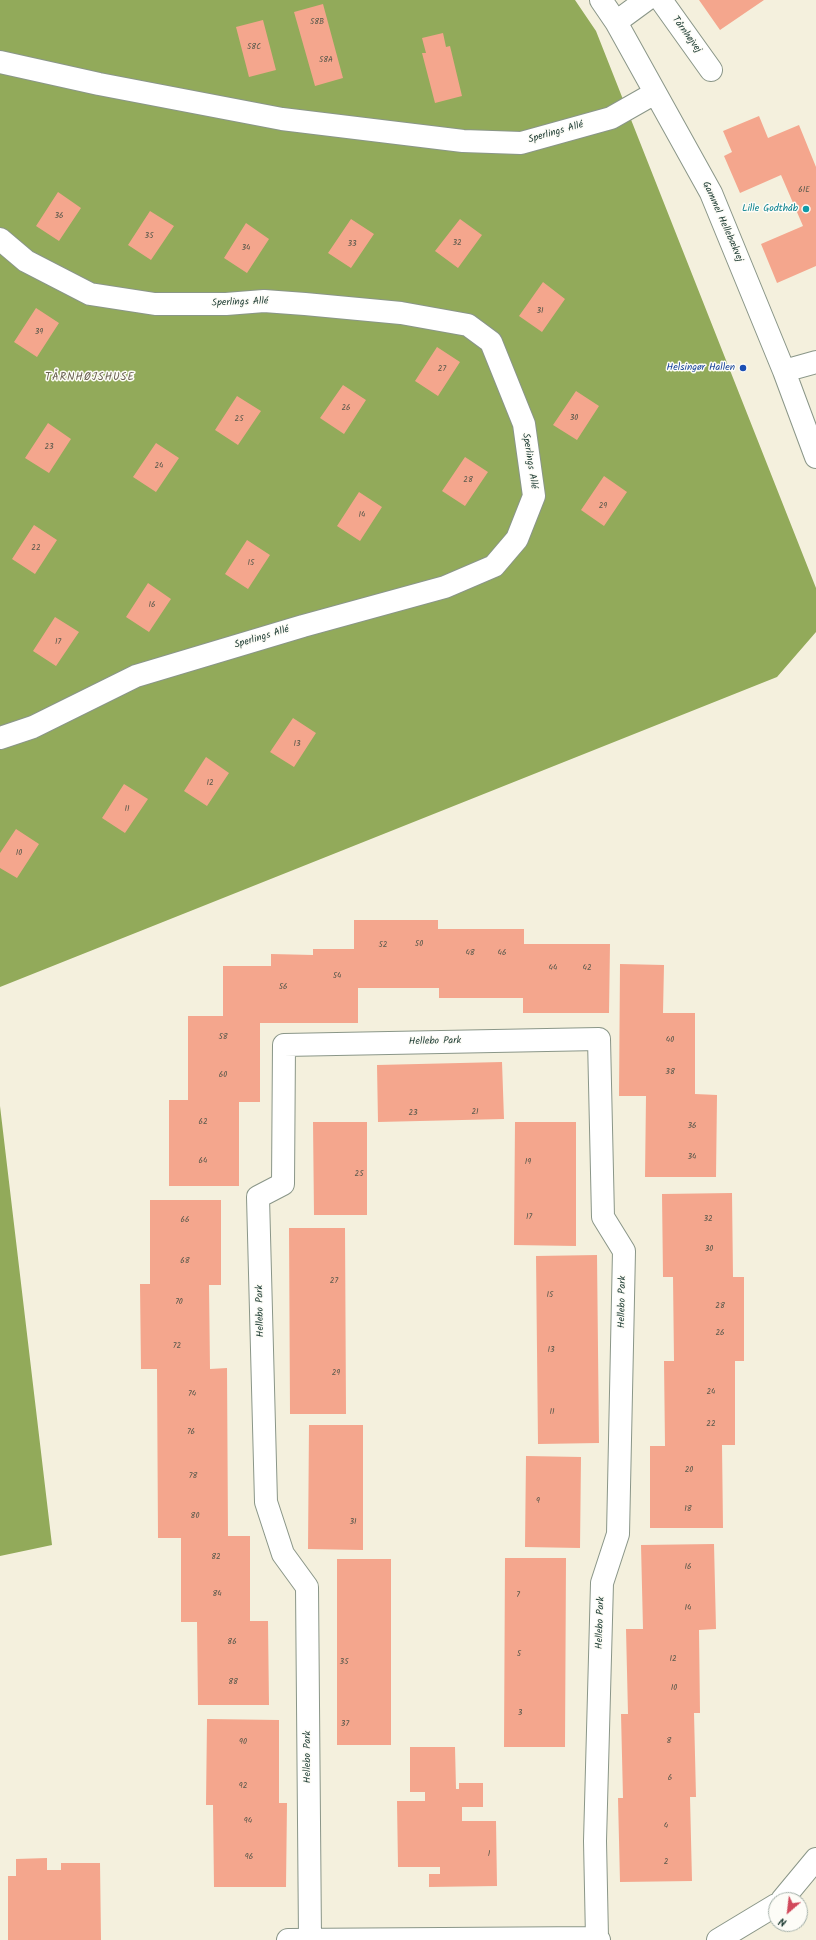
<!DOCTYPE html>
<html>
<head>
<meta charset="utf-8">
<style>
	body { margin:0 }
	#map { position:relative; width:816px; height:1940px; overflow:hidden; background:#f4f0dd; font-family:Kalam,sans-serif }
	canvas { display:block }
	.north { position:absolute; left:768px; top:1892px; width:40px; height:40px; box-sizing:border-box; background:#fdfcf7; border:1px solid #a4b0a9; border-radius:50%; rotate:208deg; font-size:11px; font-weight:700; line-height:16px; text-align:center; color:#1f3d34 }
	.north::after { content:''; display:block; margin:auto; width:14px; height:18px; background:#d1495b; clip-path:polygon(50% 0,100% 100%,50% 72%,0 100%) }
</style>
</head>
<body>
<div id="map">
<canvas width="816" height="1940"></canvas>
<div class="north">N</div>
</div>
<script>
const ctx = document.querySelector('canvas').getContext('2d');
ctx.lineJoin = 'round';
function paint(path, color) {
  ctx.fillStyle = color;
  ctx.fill(path, 'evenodd');
}
function toPath(rows) {
  const path = new Path2D();
  for (const r of rows) {
    path.moveTo(r[0], r[1]);
    for (let i = 2; i < r.length; i += 2) path.lineTo(r[i], r[i + 1]);
  }
  return path;
}
function strokePath(path, color, width, dash) {
  ctx.strokeStyle = color;
  ctx.lineWidth = width;
  ctx.lineCap = dash ? 'butt' : 'round';
  ctx.setLineDash(dash || []);
  ctx.stroke(path);
}
function write(font, color, halo, rows, align = 'center') {
  ctx.font = font + ' Kalam,sans-serif';
  ctx.lineWidth = 3;
  ctx.setLineDash([]);
  ctx.textBaseline = 'middle';
  ctx.strokeStyle = halo;
  ctx.fillStyle = color;
  for (const [text, x, y, turn = 0] of rows) {
    ctx.save();
    ctx.translate(x, y);
    ctx.rotate((+turn || 0) * Math.PI / 180);
    ctx.textAlign = isNaN(turn) ? turn : align;
    if (halo) ctx.strokeText(text, 0, 0);
    ctx.fillText(text, 0, 0);
    ctx.restore();
  }
}
paint(toPath([
	[0,0,575,0,596,31,816,588,816,632,777,677,0,987],
	[0,1106,52,1545,0,1556]
]), '#92aa5a');
paint(toPath([
	[699,0,764,0,720,30],
	[323,4,343,78,315,86,294,12],
	[263,20,276,70,249,77,236,27],
	[443,33,446,47,450,46,462,96,435,103,422,53,426,53,422,38],
	[759,116,768,138,799,125,816,167,816,266,777,283,761,244,803,226,781,175,740,193,724,156,732,152,723,131],
	[58,192,81,208,59,241,36,226],
	[150,211,174,226,151,260,128,245],
	[351,219,374,234,351,268,328,253],
	[460,219,482,235,458,268,435,251],
	[246,223,269,239,247,273,224,258],
	[543,282,565,299,542,332,519,316],
	[36,308,59,323,37,357,14,342],
	[437,347,460,362,438,396,415,381],
	[343,385,366,400,344,434,320,418],
	[576,391,599,406,577,440,553,425],
	[237,396,261,411,238,445,215,430],
	[48,423,71,439,49,473,25,458],
	[156,443,179,458,156,492,133,477],
	[465,457,488,472,465,506,442,491],
	[604,476,627,492,604,526,581,510],
	[359,492,382,507,360,541,337,526],
	[34,525,57,540,35,574,12,559],
	[247,540,270,555,248,589,225,574],
	[148,583,171,599,149,632,126,617],
	[55,617,79,632,56,666,33,651],
	[293,718,316,733,294,767,270,752],
	[206,757,229,773,207,806,184,791],
	[124,784,148,799,125,833,102,818],
	[16,829,39,844,17,878,0,868,0,853],
	[354,920,438,920,438,929,524,929,524,944,610,944,609,1013,523,1013,523,998,439,998,439,988,358,988,358,1023,260,1023,260,1102,239,1102,239,1186,169,1186,169,1100,188,1100,188,1016,223,1016,223,966,271,966,271,954,313,955,313,949,354,949],
	[620,964,664,965,663,1013,695,1013,695,1094,717,1095,716,1177,645,1177,646,1096,619,1096],
	[502,1062,504,1119,378,1122,377,1065],
	[313,1122,367,1122,367,1215,314,1215],
	[515,1122,576,1122,576,1246,514,1245],
	[732,1193,733,1277,744,1277,744,1361,735,1361,735,1445,722,1445,723,1528,650,1528,650,1446,665,1446,664,1361,674,1361,673,1277,663,1277,662,1194],
	[150,1200,221,1200,221,1285,209,1285,210,1369,227,1368,228,1536,250,1536,250,1621,268,1621,269,1705,198,1705,197,1622,181,1622,181,1538,158,1538,157,1369,141,1369,140,1284,150,1284],
	[289,1228,345,1228,346,1414,290,1414],
	[597,1255,599,1443,538,1444,536,1256],
	[309,1425,363,1425,363,1550,308,1549],
	[526,1456,581,1457,580,1548,525,1547],
	[714,1544,716,1629,699,1630,700,1713,694,1713,696,1797,690,1797,692,1881,620,1882,618,1798,623,1798,621,1714,628,1714,626,1629,643,1629,641,1545],
	[505,1558,566,1558,565,1747,504,1747],
	[337,1559,391,1559,391,1745,337,1745],
	[207,1719,279,1720,279,1803,287,1803,286,1887,214,1887,213,1805,206,1805],
	[410,1747,455,1747,456,1789,459,1789,459,1783,483,1783,483,1807,462,1807,462,1821,496,1821,497,1886,429,1887,429,1874,440,1874,440,1867,398,1867,397,1801,425,1801,425,1792,410,1792],
	[47,1858,47,1870,61,1870,61,1863,100,1863,101,1940,8,1940,8,1876,16,1876,16,1859]
]), '#f4a68d');
const minor = toPath([
	[601,0,616,22,711,193,784,371,816,457],
	[661,0,711,70],
	[616,22,646,0],
	[0,62,99,84,282,119,463,141,521,143,611,118,655,93],
	[0,239,26,261,90,294,155,304,226,304,264,301,305,304,401,313,468,325,491,342,524,424,534,496,517,539,494,566,445,587,303,626,136,676,33,727,0,738],
	[784,371,816,362],
	[782,1900,816,1859],
	[310,1939,307,1587,283,1554,266,1502,258,1197,283,1184,284,1045,599,1039,603,1217,624,1251,618,1534,602,1583,595,1841,597,1938,599,1940],
	[288,1940,597,1938],
	[718,1940,776,1905]
]);
strokePath(minor, '#8a9688', 24);
strokePath(minor, '#fff', 22);
for (const [x, y, r, color] of [
	[806,209,4,"#0f9aa8"],
	[743,368,4,"#1a4fb4"]
]) {
  const dot = new Path2D();
  dot.arc(x, y, r, 0, 2 * Math.PI);
  ctx.fillStyle = color;
  ctx.fill(dot);
  strokePath(dot, '#fdfcf7', 1.5);
}
write('8px', '#54574a', null, [
	["58B",317,23],
	["58C",254,48],
	["58A",326,61],
	["61E",804,191],
	["36",59,217],
	["35",149,237],
	["32",457,244],
	["33",352,245],
	["34",246,249],
	["31",540,312],
	["39",39,333],
	["27",442,370],
	["26",346,409],
	["30",574,419],
	["25",239,420],
	["23",49,448],
	["24",159,467],
	["28",468,481],
	["29",603,507],
	["14",362,516],
	["22",36,549],
	["15",251,564],
	["16",152,606],
	["17",58,643],
	["13",297,745],
	["12",210,784],
	["11",127,810],
	["10",19,854],
	["50",419,945],
	["52",383,946],
	["48",470,954],
	["46",502,954],
	["44",553,969],
	["42",587,969],
	["54",337,977],
	["56",283,988],
	["58",223,1038],
	["40",670,1041],
	["38",670,1073],
	["60",223,1076],
	["21",475,1113],
	["23",413,1114],
	["62",203,1123],
	["36",692,1127],
	["34",692,1158],
	["64",203,1162],
	["19",528,1163],
	["25",359,1175],
	["17",529,1218],
	["32",708,1220],
	["66",185,1221],
	["30",709,1250],
	["68",185,1262],
	["27",334,1282],
	["15",550,1296],
	["70",179,1303],
	["28",720,1307],
	["26",720,1334],
	["72",177,1347],
	["13",551,1351],
	["29",336,1374],
	["24",711,1393],
	["74",192,1395],
	["11",552,1413],
	["22",711,1425],
	["76",191,1433],
	["20",689,1471],
	["78",193,1477],
	["9",538,1502],
	["18",688,1510],
	["80",195,1517],
	["31",353,1523],
	["82",216,1558],
	["16",688,1568],
	["84",217,1595],
	["7",518,1596],
	["14",688,1609],
	["86",232,1643],
	["5",519,1655],
	["12",673,1660],
	["35",344,1663],
	["88",233,1683],
	["10",674,1689],
	["3",520,1714],
	["37",345,1725],
	["8",669,1742],
	["90",243,1743],
	["6",670,1779],
	["92",243,1787],
	["94",248,1822],
	["4",666,1827],
	["1",489,1855],
	["96",249,1858],
	["2",666,1863]
]);
write('10px', '#1f3d34', '#fdfcf7', [
	["Tårnhøjvej",686,35,54],
	["Sperlings Allé",556,133,-16],
	["Gammel Hellebækvej",722,222,66],
	["Sperlings Allé",240,303,-2],
	["Sperlings Allé",529,461,81],
	["Sperlings Allé",262,638,-17],
	["Hellebo Park",435,1042,-1],
	["Hellebo Park",623,1302,-89],
	["Hellebo Park",261,1311,-91],
	["Hellebo Park",601,1623,-88],
	["Hellebo Park",308,1757,-90]
]);
write('10px', '#0d838f', '#fdfcf7', [
	["Lille Godthåb",798,209]
], 'right');
write('10px', '#164399', '#fdfcf7', [
	["Helsingør Hallen",735,368]
], 'right');
ctx.letterSpacing = '1px';
write('11px', '#6a6253', '#fdfcf7', [
	["TÅRNHØJSHUSE",90,378]
]);
ctx.letterSpacing = '0px';
</script>
</body>
</html>
